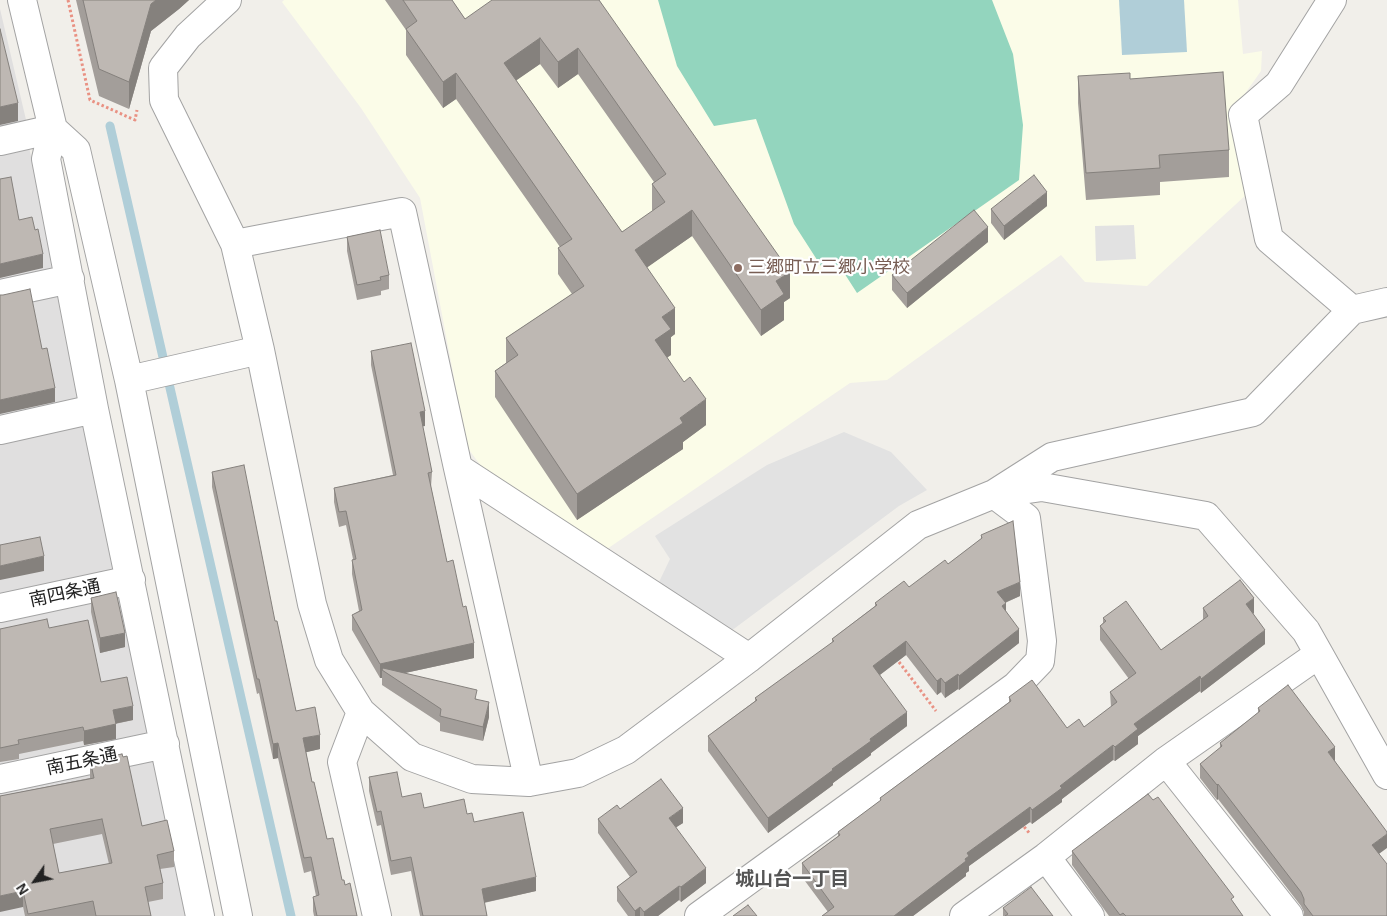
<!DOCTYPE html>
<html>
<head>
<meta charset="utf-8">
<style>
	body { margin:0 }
	#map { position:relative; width:1387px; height:916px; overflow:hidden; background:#f1efea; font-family:Arial,sans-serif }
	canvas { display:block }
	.north { position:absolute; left:10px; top:856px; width:50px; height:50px; -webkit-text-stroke:4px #fff; paint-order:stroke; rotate:237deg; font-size:14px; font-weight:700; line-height:20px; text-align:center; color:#222 }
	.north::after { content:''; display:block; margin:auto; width:18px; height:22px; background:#222; clip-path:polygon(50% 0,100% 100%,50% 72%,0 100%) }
</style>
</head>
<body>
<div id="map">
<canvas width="1387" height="916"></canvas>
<div class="north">N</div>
</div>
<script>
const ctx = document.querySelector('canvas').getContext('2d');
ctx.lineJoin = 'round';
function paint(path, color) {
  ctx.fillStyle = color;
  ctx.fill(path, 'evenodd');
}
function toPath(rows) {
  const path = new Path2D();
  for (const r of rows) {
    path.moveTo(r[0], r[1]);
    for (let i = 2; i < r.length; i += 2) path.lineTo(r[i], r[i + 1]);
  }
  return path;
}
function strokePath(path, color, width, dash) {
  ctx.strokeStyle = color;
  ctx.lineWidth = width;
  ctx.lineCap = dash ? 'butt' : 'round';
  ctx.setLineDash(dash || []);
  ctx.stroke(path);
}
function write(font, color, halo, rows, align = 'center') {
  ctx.font = font + ' Arial,"Noto Sans JP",sans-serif';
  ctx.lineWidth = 4.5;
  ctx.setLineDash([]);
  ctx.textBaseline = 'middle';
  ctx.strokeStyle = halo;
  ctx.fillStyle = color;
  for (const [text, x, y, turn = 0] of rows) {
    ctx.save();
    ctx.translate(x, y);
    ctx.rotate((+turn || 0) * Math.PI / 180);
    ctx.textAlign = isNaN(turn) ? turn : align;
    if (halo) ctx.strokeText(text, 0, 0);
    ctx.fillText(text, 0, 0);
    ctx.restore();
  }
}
paint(toPath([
	[0,9,27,124,29,147,192,916,0,916]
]), '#e0dfdf');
paint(toPath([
	[284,0,1238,0,1243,54,1262,51,1261,71,1234,109,1247,194,1147,286,1085,282,1061,255,887,380,850,383,607,549,487,474,467,447,420,198,361,108,282,2]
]), '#fbfce8');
paint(toPath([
	[658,0,992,0,1013,54,1023,125,1019,180,857,293,839,265,821,266,794,224,756,119,714,126,677,66]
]), '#93d5be');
paint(toPath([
	[1134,225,1136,259,1096,261,1095,226],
	[844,432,891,452,927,490,899,506,731,631,659,582,670,559,655,536,767,465]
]), '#e2e2e2');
paint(toPath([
	[1119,0,1184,0,1187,52,1122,55]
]), '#b0ced8');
strokePath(toPath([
	[110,126,291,916]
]), '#b0ced8', 9);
const minor = toPath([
	[22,0,53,129,76,150,129,380,238,916],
	[227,0,188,36,163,68,164,100,235,244,260,350,312,604,329,660,361,712,412,757,472,779,529,782,578,773,626,750,749,658,918,525,994,494,1042,487,1206,516,1306,631,1387,775],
	[1332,0,1279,84,1243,115,1269,239,1352,310],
	[0,141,53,129,46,159,94,409,200,916],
	[235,244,402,212,458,468,529,782],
	[0,294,70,279],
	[129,380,260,350],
	[0,430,94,409],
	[458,468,749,658],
	[0,608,131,580],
	[361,712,342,762,377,916],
	[1166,761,1289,916],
	[0,779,165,744],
	[1046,857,1090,916],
	[699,916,1016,686,1040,661,1042,641,1026,518,994,494,1052,457,1253,412,1352,310,1387,302],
	[964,916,1046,857,1166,761,1319,654]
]);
strokePath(minor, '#a3a3a3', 30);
strokePath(toPath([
	[68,0,90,100,135,120,137,110],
	[896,658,936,711],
	[1021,823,1030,834]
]), '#e99183', 3, [2.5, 2.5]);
strokePath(minor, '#fff', 28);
paint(toPath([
	[76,0,189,0,179,9,151,31,129,109,99,96],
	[385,0,452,0,465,19,599,0,790,298,784,302,784,320,761,336,692,236,647,267,675,334,671,337,671,355,667,357,706,425,683,442,683,449,577,520,495,397,495,371,506,363,506,338,572,294,558,274,558,248,560,247,456,99,443,108,406,55,406,30],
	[540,64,558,88,578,74,654,182,652,184,652,210,653,211,622,232,516,80],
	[1078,76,1130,79,1229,150,1229,177,1160,182,1160,195,1086,200,1078,103],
	[1047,206,1004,240,991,223,991,209],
	[347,237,389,275,389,289,381,291,381,295,357,300,347,251],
	[988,242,907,308,892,290,892,275],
	[371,351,425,426,422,426,432,472,431,487,447,562,474,658,405,673,477,699,489,717,483,741,440,731,440,723,382,685,382,678,380,678,352,630,352,615,359,611,352,574,352,560,353,559,346,525,339,527,334,502,334,488,393,475,371,365],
	[212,472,275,621,296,711,320,749,306,752,312,782,327,839,342,880,345,885,357,916,314,916,313,911,313,897,316,896,311,871,304,873,278,758,273,759,259,693,257,694,212,487],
	[981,535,1020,596,1005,603,1006,611,1019,643,959,690,958,689,945,698,941,692,937,695,906,655,880,675,907,726,871,753,871,755,833,783,833,785,768,833,708,751,708,736,755,701,755,698,832,643,832,639,875,606,875,603,909,587,948,564,981,539],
	[91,598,125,647,100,653,91,612],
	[1203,608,1254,613,1253,614,1265,644,1201,693,1200,691,1138,736,1138,744,1115,761,1113,760,1062,799,1062,802,1032,824,1030,822,969,866,969,871,966,873,966,876,913,916,822,916,828,912,802,877,802,863,838,836,838,832,880,801,880,798,1009,702,1009,697,1067,728,1084,727,1111,707,1110,692,1129,679,1100,640,1100,626,1103,623,1103,618,1161,650,1203,620],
	[49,628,101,682,133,720,115,724,116,739,84,745,83,741,19,754,19,759,0,762,0,629],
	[1258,708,1335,761,1379,854,1387,916,1304,916,1304,912,1301,906,1218,799,1217,800,1200,778,1200,764,1220,748,1220,743,1258,713],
	[90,760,142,826,174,851,174,867,160,869,163,883,163,899,148,902,151,916,25,916,0,796,90,778],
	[102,834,109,864,59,873,53,844],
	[369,777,402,797,424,808,467,814,536,891,484,903,487,916,420,916,411,871,391,875,381,825,377,826,369,791],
	[620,809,683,823,676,827,706,883,681,902,679,900,658,916,628,916,617,901,617,887,630,877,598,833,598,819],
	[1072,851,1234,903,1243,916,1109,916,1072,865],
	[1003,908,1053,916,1003,916]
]), '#a39e9a');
paint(toPath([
	[156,0,189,0,179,9,151,31,129,109,129,82,151,4],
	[540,38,540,64,504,89,504,63],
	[578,48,578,74,558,88,558,62],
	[456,73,456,99,443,108,443,82],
	[18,103,18,121,0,125,0,107],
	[1047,192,1047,206,1004,240,1004,226],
	[692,210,692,236,635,276,635,250],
	[988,227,988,242,907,308,907,293],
	[43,254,43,268,0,278,0,264],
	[790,272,790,298,784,302,784,320,761,336,761,310,776,281],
	[675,308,675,334,671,337,671,355,655,366,655,340,662,317],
	[55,388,55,402,0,414,0,400],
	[706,399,706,425,683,442,683,449,577,520,577,494],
	[425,411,425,426,420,427,420,412],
	[44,556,44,571,0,580,0,566],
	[1020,582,1020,596,997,606,997,592],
	[1254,598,1254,613,1246,619,1246,604],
	[1006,603,1006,618,1002,606],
	[1019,629,1019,643,959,690,959,676],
	[1265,630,1265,644,1201,693,1201,679],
	[125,633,125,647,100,653,100,638],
	[906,641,906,655,873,680,873,666],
	[474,643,474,658,391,676,382,670,382,678,380,678,380,664],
	[958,674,958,689,945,698,945,683],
	[1200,676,1200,691,1138,736,1138,744,1115,761,1115,747,1134,724],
	[941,678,941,692,937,695,937,681],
	[489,702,489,717,483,741,483,727],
	[133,706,133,720,113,724,113,710],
	[907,712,907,726,871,753,871,755,833,783,833,785,768,833,768,818,870,739],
	[116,724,116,739,84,745,84,731],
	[320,735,320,749,303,753,303,738],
	[278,743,278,758,273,759,273,744],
	[1113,745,1113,760,1062,799,1062,802,1032,824,1032,810,1060,786],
	[1335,747,1335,762,1328,752],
	[1218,784,1218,799,1217,800,1217,785],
	[1030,807,1030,822,969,866,969,871,966,873,966,876,913,916,894,916,965,859,967,853],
	[683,808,683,823,669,832,669,818],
	[1387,834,1387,848,1372,859,1372,845],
	[706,868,706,883,681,902,681,887],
	[536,877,536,891,482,903,482,889],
	[679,886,679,900,658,916,644,916,644,912],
	[23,891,23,907,0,912,0,896],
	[640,907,640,916,635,916,635,911]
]), '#85817d');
const building = toPath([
	[83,0,156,0,151,4,129,82,99,69,83,0],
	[403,0,452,0,465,19,492,0,599,0,790,272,776,281,784,294,761,310,692,210,635,250,675,308,662,317,671,329,655,340,684,382,690,377,706,399,680,418,683,423,577,494,495,371,518,355,506,338,584,286,558,248,572,239,456,73,443,82,406,29,417,21,403,0],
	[540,38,558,62,578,48,666,174,652,184,665,202,622,232,504,63,540,38],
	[0,29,18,103,0,107,0,29],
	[1223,72,1229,150,1159,155,1160,168,1086,173,1078,76,1130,73,1130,79,1223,72],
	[1034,175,1047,192,1004,226,991,209,1034,175],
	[11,177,19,220,32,217,35,230,38,229,43,254,0,264,0,179,11,177],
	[974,210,988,227,907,293,892,275,974,210],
	[380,230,389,275,380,277,381,280,357,285,347,237,380,230],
	[30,289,42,349,47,348,55,388,0,400,0,295,3,295,30,289],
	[411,343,425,411,420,412,432,472,428,473,447,562,453,560,463,607,466,606,474,643,380,664,352,615,362,610,352,560,356,559,346,511,339,512,334,488,396,475,371,351,411,343],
	[244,465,275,621,277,621,296,711,315,707,320,735,303,738,312,782,314,782,327,839,333,838,342,880,344,880,345,885,350,883,357,916,317,916,313,897,319,895,311,857,304,858,278,743,273,744,259,679,257,679,212,472,244,465],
	[1013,521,1020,582,997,592,1006,603,1002,606,1019,629,959,676,958,674,945,683,941,678,937,681,906,641,873,666,907,712,870,739,871,741,832,769,833,770,768,818,708,736,757,700,755,698,834,641,832,639,877,605,875,603,904,581,909,587,945,560,948,564,982,538,981,535,1013,521],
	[40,537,44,556,0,566,0,545,40,537],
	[1240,580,1254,598,1246,604,1265,630,1201,679,1200,676,1134,724,1138,729,1115,747,1113,745,1060,786,1062,788,1032,810,1030,807,967,853,969,856,965,859,966,861,894,916,822,916,834,907,802,863,840,835,838,832,881,800,880,798,1011,701,1009,697,1032,680,1067,728,1079,719,1084,727,1117,702,1110,692,1136,673,1100,626,1106,621,1103,618,1126,601,1161,650,1208,616,1203,608,1240,580],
	[116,592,125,633,100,638,91,598,116,592],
	[47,619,49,628,88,620,101,682,127,677,133,706,113,710,116,724,84,731,83,727,18,740,19,744,0,748,0,629,47,619],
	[383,668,477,690,475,699,489,702,483,727,440,716,441,709,382,670,383,668],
	[1288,685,1335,747,1328,752,1387,832,1387,834,1372,845,1387,864,1387,916,1313,916,1304,904,1304,899,1301,892,1218,784,1217,785,1200,764,1222,746,1220,743,1260,711,1258,708,1288,685],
	[122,754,123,757,127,756,142,826,167,820,174,851,157,855,163,883,145,887,151,916,96,916,93,901,28,914,23,891,0,896,0,796,94,778,90,760,122,754],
	[102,819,112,863,59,873,50,829,102,819],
	[397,772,402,797,421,793,424,808,464,799,467,814,472,813,474,822,523,812,536,877,482,889,487,916,423,916,411,857,391,861,381,811,377,812,369,777,397,772],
	[661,779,683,808,669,818,706,868,681,887,679,886,644,912,640,907,635,911,617,887,637,872,598,819,617,805,620,809,661,779],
	[1148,794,1153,800,1158,797,1234,897,1231,899,1243,916,1126,916,1123,913,1120,915,1072,851,1148,794],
	[1031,887,1053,916,1005,916,1008,914,1003,908,1031,887],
	[748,905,757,916,733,916,748,905]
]);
paint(building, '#beb8b3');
strokePath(building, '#85817d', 1);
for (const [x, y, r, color] of [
	[738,268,5,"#8d6e63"]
]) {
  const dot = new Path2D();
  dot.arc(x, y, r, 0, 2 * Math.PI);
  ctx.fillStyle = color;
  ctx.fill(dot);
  strokePath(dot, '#fff', 2);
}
write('18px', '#785e54', '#fff', [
	["三郷町立三郷小学校",748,268]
], 'left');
write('18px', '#222', '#fff', [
	["南四条通",65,594,-12],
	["南五条通",82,762,-12]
]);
write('bold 19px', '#555', '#fff', [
	["城山台一丁目",792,880]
]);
</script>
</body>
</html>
